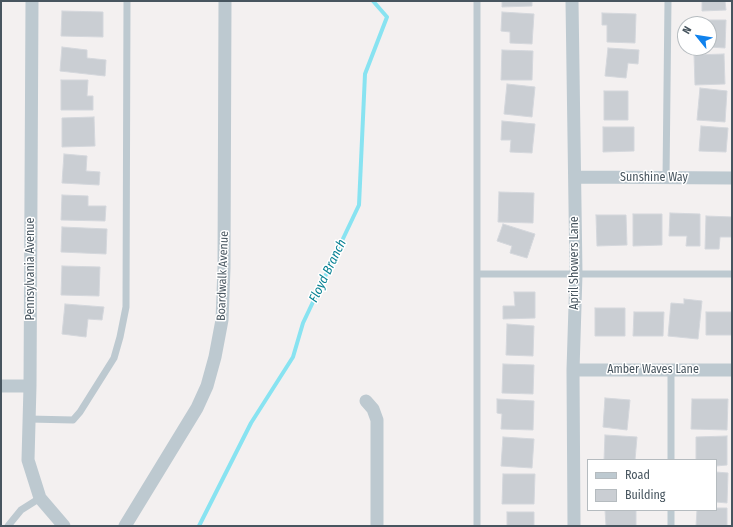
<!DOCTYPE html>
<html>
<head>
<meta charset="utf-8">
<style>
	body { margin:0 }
	#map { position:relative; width:733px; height:527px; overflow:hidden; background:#f3f0f0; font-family:"Fira Sans Condensed",sans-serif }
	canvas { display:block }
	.frame { position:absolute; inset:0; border:2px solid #47555f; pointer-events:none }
	.legend { position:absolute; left:587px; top:459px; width:130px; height:52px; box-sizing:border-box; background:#fff; border:1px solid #b5bbbf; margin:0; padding:5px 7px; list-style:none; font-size:12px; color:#47555f }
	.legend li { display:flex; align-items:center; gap:8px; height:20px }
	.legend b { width:20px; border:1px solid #b5bbbf }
	.north { position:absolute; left:677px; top:16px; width:40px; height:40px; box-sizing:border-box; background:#fff; border:1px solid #b5bbbf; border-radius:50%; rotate:300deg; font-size:11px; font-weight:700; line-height:16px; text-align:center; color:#47555f }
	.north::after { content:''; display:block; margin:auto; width:14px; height:18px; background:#1082ed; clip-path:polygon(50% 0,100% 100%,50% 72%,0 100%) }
</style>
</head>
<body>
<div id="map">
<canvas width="733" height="527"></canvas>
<div class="frame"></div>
<ul class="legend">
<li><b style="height:5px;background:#bdc9d0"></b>Road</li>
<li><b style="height:11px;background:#caced3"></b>Building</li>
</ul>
<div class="north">N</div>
</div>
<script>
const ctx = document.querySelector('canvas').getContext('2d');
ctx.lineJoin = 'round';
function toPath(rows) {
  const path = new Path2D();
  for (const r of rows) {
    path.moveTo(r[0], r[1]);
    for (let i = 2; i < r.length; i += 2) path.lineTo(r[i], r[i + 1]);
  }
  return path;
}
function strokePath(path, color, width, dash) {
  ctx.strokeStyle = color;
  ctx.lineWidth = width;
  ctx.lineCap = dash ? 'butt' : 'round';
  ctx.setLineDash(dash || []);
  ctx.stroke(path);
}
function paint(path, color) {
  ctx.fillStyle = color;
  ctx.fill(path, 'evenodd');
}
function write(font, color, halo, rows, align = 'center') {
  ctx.font = font + ' "Fira Sans Condensed",sans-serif';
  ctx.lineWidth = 3;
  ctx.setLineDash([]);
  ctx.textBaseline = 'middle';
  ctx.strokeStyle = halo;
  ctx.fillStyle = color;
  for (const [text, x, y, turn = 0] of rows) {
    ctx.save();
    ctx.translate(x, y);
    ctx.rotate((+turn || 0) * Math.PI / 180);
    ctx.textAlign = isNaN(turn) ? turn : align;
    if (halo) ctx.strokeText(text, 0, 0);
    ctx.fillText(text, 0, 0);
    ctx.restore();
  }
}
strokePath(toPath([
	[199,526,251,423,293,357,303,323,359,205,365,74,387,17,373,1]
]), '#88e3f1', 4);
const building = toPath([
	[502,1,532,1,532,6,502,7,502,1],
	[702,1,725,1,726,10,702,11,702,1],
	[62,11,103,12,103,37,61,36,62,11],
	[502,12,534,14,532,44,510,43,510,32,501,31,502,12],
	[602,13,636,14,635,43,607,42,607,25,602,25,602,13],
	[708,20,726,20,725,48,709,47,708,20],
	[62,47,87,50,87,58,106,60,105,76,60,71,62,47],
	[608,48,639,50,638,64,628,63,626,78,605,76,608,48],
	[502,50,533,51,532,80,501,80,502,50],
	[724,54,725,84,695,85,694,55,724,54],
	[61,80,88,80,87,96,93,96,93,110,61,110,61,80],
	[507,84,535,87,532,117,504,114,507,84],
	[700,88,727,91,725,122,697,120,700,88],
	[604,91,628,91,628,120,604,120,604,91],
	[94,117,95,146,62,147,62,118,94,117],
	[502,121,535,124,532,153,510,152,511,140,501,140,502,121],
	[701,126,728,128,726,152,699,151,701,126],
	[603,127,634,127,634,151,603,152,603,127],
	[64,154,87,156,86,171,100,172,99,185,62,183,64,154],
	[499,192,534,193,533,223,498,222,499,192],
	[62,195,88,196,88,206,106,206,105,221,61,220,62,195],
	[670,213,700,214,700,246,686,246,687,236,669,236,670,213],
	[633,214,662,214,662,245,633,246,633,214],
	[596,215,626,215,627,245,597,246,596,215],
	[706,216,732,217,732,237,720,237,719,249,705,249,706,216],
	[503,224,535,234,527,258,510,253,512,246,497,241,503,224],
	[62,227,107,229,106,254,61,252,62,227],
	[62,266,100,267,99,296,61,295,62,266],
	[514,292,535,292,535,318,503,319,503,306,515,306,514,292],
	[684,299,702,301,698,339,668,336,671,303,684,304,684,299],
	[65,304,104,307,102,320,88,319,86,337,62,334,65,304],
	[595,308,625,308,625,336,595,336,595,308],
	[634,312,664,312,663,336,633,336,634,312],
	[706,312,732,312,732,335,706,335,706,312],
	[507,324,534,326,533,356,506,355,507,324],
	[503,364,534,365,533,394,502,393,503,364],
	[605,398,630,400,627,430,603,427,605,398],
	[497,399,534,401,533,430,501,429,502,414,497,413,497,399],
	[692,399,728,399,727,430,691,429,692,399],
	[605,435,637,437,635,460,604,460,605,435],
	[727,436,727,465,716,466,716,460,696,460,696,437,727,436],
	[503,437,534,439,532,468,501,466,503,437],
	[716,472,728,473,727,503,716,502,716,472],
	[503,474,535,474,534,504,502,504,503,474],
	[716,508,727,508,727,526,696,526,697,510,716,510,716,508],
	[605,510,636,510,636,526,606,526,605,510],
	[507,512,534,512,534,526,507,526,507,512]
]);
paint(building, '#caced3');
strokePath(building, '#d4d7dc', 1);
strokePath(toPath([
	[477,1,477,526],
	[666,178,668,1],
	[478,274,732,274],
	[29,419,73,420,80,412,114,358,120,337,126,307,127,1],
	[671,460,671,370],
	[8,526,21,510,40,498],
	[671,526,671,510]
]), '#bdc9d0', 7);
strokePath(toPath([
	[32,1,30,386,28,460,40,498,64,526],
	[572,1,576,274,573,370,574,526],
	[575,177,732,178],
	[573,370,732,370],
	[1,386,30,386],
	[366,401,373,409,377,420,377,526],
	[125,526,197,408,207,386,215,357,222,320,224,268,225,1]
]), '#bdc9d0', 13);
write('12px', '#47555f', '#fff', [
	["Sunshine Way",654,178],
	["April Showers Lane",575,263,-90],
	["Pennsylvania Avenue",31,269,-90],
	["Boardwalk Avenue",223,276,-88],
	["Amber Waves Lane",653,370]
]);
write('italic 13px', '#078193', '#fff', [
	["Floyd Branch",328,271,-64]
]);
</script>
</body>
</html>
